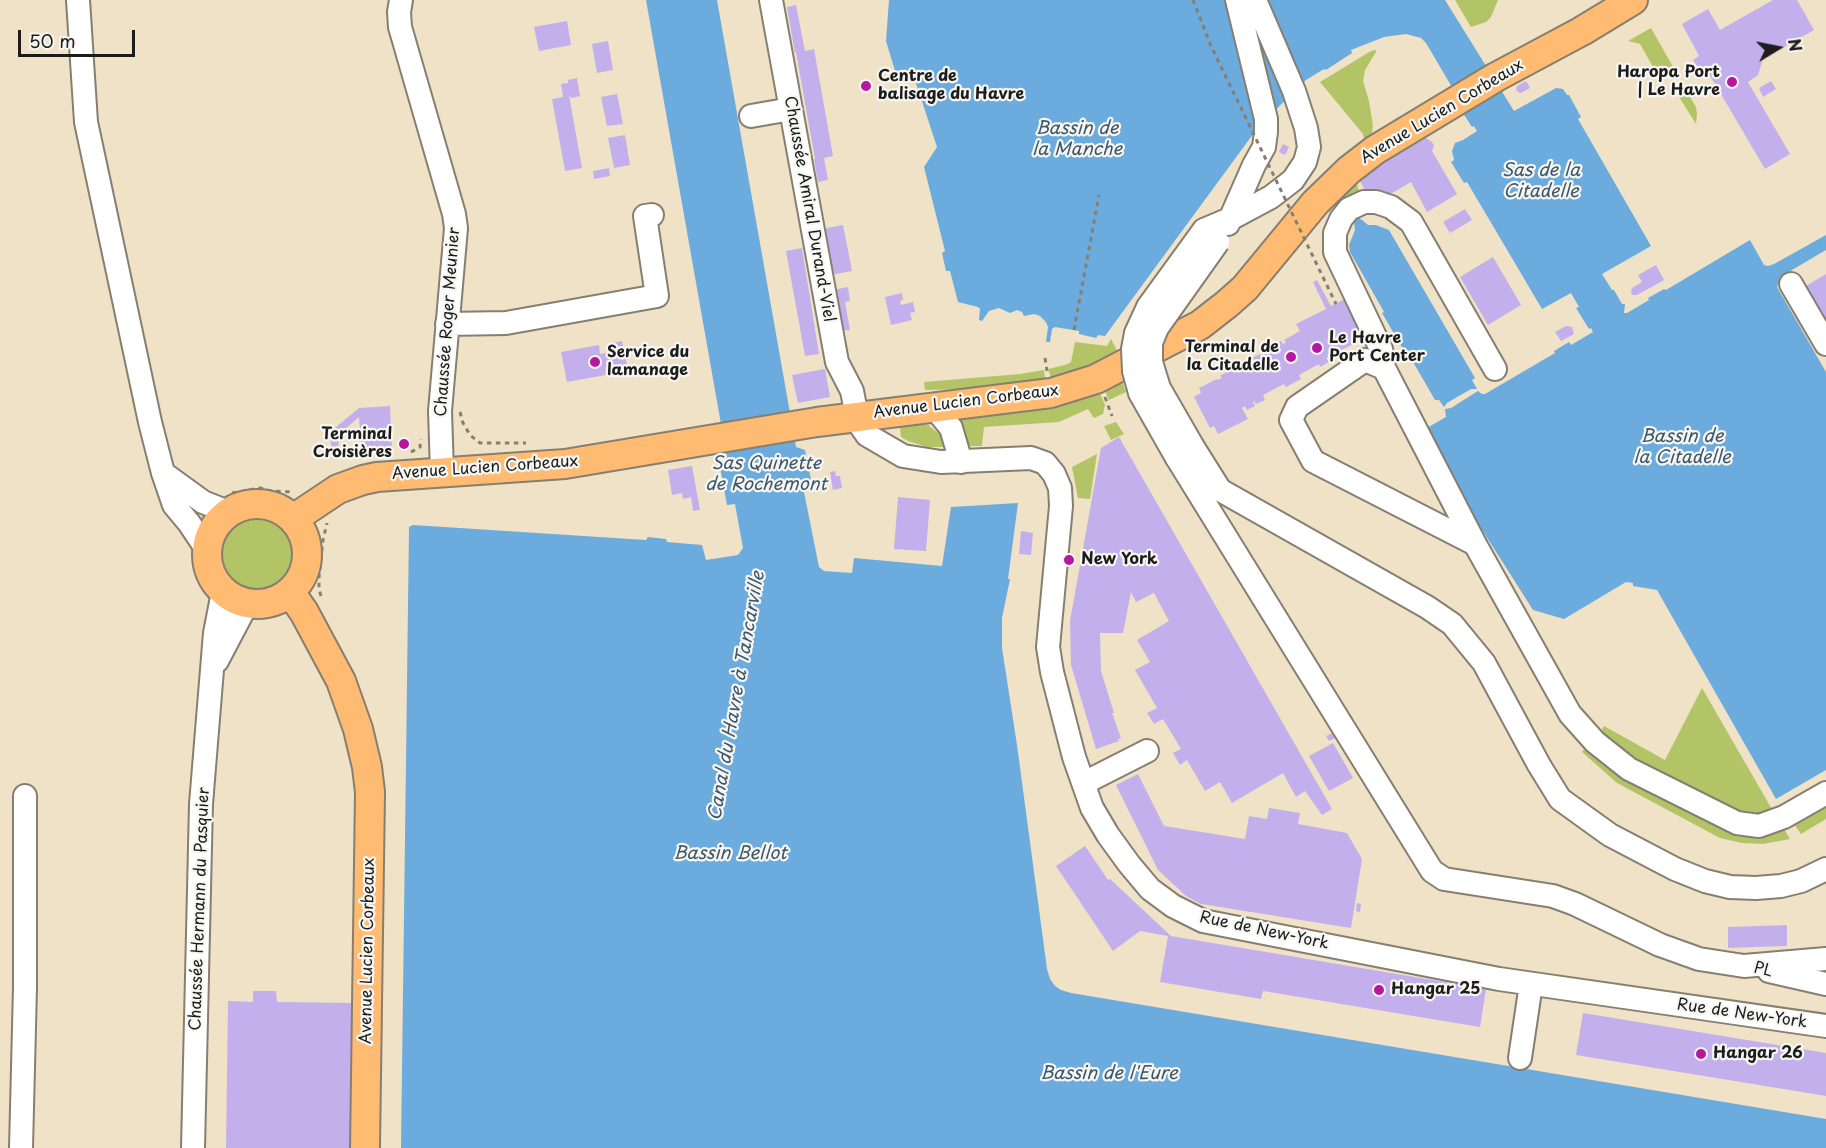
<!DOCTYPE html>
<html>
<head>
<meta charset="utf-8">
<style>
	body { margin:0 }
	#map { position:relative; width:1826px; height:1148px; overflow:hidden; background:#f0e2c6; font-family:"Playpen Sans",sans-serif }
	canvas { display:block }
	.north { position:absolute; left:1748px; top:18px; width:60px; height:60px; -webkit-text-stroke:4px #f6f6f2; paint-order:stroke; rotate:80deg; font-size:16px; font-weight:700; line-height:24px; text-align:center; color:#1c1c1c }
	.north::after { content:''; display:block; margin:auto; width:21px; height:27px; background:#1c1c1c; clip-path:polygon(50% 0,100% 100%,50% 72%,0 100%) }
	.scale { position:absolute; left:18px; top:30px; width:117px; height:27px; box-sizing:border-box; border:3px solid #1c1c1c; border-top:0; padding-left:8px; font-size:18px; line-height:21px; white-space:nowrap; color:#1c1c1c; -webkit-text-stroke:4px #f6f6f2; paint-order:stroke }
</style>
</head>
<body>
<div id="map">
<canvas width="1826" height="1148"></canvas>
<div class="north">N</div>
<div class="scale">50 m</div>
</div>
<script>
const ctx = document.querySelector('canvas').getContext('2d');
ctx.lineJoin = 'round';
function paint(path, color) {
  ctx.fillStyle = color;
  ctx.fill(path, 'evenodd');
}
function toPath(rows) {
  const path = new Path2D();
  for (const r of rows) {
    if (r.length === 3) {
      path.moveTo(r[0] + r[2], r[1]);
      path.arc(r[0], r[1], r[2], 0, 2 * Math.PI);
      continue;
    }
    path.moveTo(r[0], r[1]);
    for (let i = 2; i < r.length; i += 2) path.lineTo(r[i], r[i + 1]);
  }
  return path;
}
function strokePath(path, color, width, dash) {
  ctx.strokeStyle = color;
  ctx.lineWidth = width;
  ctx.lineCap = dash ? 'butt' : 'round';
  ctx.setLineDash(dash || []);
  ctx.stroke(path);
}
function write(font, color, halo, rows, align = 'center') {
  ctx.font = font + ' "Playpen Sans",sans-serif';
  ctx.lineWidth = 4.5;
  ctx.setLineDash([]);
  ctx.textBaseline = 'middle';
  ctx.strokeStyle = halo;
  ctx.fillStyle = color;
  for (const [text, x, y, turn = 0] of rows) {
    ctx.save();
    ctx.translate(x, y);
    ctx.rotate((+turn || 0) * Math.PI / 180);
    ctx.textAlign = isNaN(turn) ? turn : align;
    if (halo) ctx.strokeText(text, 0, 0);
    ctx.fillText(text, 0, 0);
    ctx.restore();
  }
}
paint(toPath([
	[1455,0,1498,0,1491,17,1486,22,1471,27],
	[1651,28,1676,72,1661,81,1640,44,1628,41],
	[1376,50,1376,52,1365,70,1363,81,1369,101,1373,126,1372,133,1364,139,1363,134,1320,82,1371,51],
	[1687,92,1696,107,1697,114,1696,124,1679,97],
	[1356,181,1360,194,1339,210,1335,203],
	[1111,339,1119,354,1052,381,1048,369,1065,365,1071,362,1075,342,1107,346],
	[1044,370,1046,383,983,389,925,390,924,382,1020,374],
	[1122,381,1126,392,1109,400,1104,389],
	[1099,391,1105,405,1103,414,1094,418,1088,409,1059,422,984,427,982,446,965,446,950,419],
	[1116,422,1124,434,1111,440,1104,426],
	[907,424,928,425,942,436,947,447,927,447,908,441,901,437,900,428],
	[1097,454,1090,499,1078,498,1072,467],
	[259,553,39],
	[1702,688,1773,811,1765,814,1753,815,1736,812,1632,756,1600,733,1604,726,1665,760],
	[1587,745,1621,773,1784,829,1790,839,1763,844,1742,843,1720,838,1617,783,1582,752],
	[1826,805,1826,819,1801,834,1794,824]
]), '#b3c467');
paint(toPath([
	[646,0,717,0,796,447,805,450,813,490,804,492,819,567,824,571,852,573,854,558,942,566,951,507,1018,503,1008,579,1010,579,1002,618,1002,648,1017,745,1047,969,1050,979,1055,986,1061,990,1071,993,1826,1119,1826,1148,401,1148,409,527,413,525,646,540,648,537,666,539,667,542,702,545,706,560,738,555,743,548,735,504,727,505,720,467,727,458],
	[889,0,1445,0,1514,111,1556,88,1563,89,1567,95,1569,95,1581,117,1578,119,1651,246,1602,274,1612,290,1614,290,1622,304,1625,304,1624,313,1627,313,1649,300,1648,298,1664,289,1666,290,1750,240,1764,265,1768,266,1774,264,1826,235,1826,250,1780,277,1777,287,1826,372,1826,770,1776,799,1657,590,1633,586,1633,583,1626,582,1564,619,1533,610,1420,432,1446,417,1445,409,1451,408,1478,391,1482,394,1485,394,1555,353,1554,351,1569,342,1571,345,1593,332,1591,328,1589,329,1576,308,1579,307,1571,293,1542,309,1467,182,1464,183,1451,162,1454,160,1452,151,1455,143,1463,140,1477,131,1474,126,1472,127,1463,113,1466,111,1426,43,1421,38,1406,34,1384,37,1351,50,1352,53,1326,70,1324,69,1306,80,1259,126,1105,336,1098,335,1096,338,1079,334,1079,331,1055,327,1052,329,1050,342,1046,342,1048,327,1046,322,1040,316,1034,314,1024,316,1022,312,1017,310,1010,313,999,308,989,311,982,321,979,320,980,309,978,307,958,302,950,271,946,271,942,253,945,251,924,167,937,147,912,71,896,74,886,41],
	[1356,215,1368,225,1376,225,1389,230,1475,378,1472,380,1477,389,1471,389,1447,403,1444,407,1439,400,1435,400,1405,348,1403,349,1382,313,1384,312,1350,252,1349,245,1355,230,1354,222,1351,218]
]), '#6babde');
paint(toPath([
	[1773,0,1797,0,1814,30,1763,59,1758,75,1748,82,1790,154,1765,169,1705,67,1699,70,1693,60,1699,56,1682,24,1708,9,1720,30],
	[796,5,805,51,814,49,833,156,824,158,828,180,818,182,814,159,815,159,796,52,795,53,787,7],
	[567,21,571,45,539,51,534,27],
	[608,41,613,70,597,73,592,44],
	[577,78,580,96,571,98,569,95,582,168,565,171,552,99,563,97,561,84,568,83,568,80],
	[1526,81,1530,88,1521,93,1518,92,1516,89,1517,86],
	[1771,81,1776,89,1763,97,1759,88],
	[617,94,623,124,607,126,601,97],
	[625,135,630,165,614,168,608,138],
	[1426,138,1432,142,1434,146,1432,151,1457,194,1427,212,1411,182,1387,196,1367,194,1358,177],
	[1283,144,1289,147,1285,155,1279,152],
	[609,168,610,176,594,179,593,171],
	[1465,209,1472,220,1450,233,1443,222],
	[843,225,852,271,830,275,822,229],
	[802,248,819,354,805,356,786,251],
	[1493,257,1521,305,1488,325,1460,277],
	[1656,265,1664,280,1637,295,1632,295,1631,291,1632,288,1642,282,1638,275],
	[1826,274,1826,320,1806,286],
	[1317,280,1331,306,1347,298,1382,329,1326,358,1329,362,1320,367,1319,364,1299,375,1301,379,1286,387,1284,384,1263,395,1265,400,1256,404,1254,401,1253,402,1255,406,1247,410,1245,406,1242,408,1248,419,1218,434,1214,426,1210,428,1194,397,1201,393,1199,388,1217,379,1218,380,1222,378,1220,376,1239,365,1240,368,1244,366,1242,363,1260,354,1261,356,1265,354,1263,351,1281,341,1283,344,1286,342,1284,340,1300,331,1296,324,1326,309,1313,282],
	[848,287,850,301,845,302,850,330,841,331,833,290],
	[902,293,903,300,900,301,901,305,913,302,915,312,910,313,912,320,891,325,885,297],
	[1566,326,1572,327,1574,334,1561,341,1555,332],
	[622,341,628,371,567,382,561,352,599,345,600,354,609,352,607,344],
	[825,369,830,397,798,403,792,375],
	[390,406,392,452,362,454,359,417,338,435,339,455,332,455,330,432,359,408],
	[1119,437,1332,809,1322,815,1305,791,1296,797,1283,773,1232,803,1220,782,1205,791,1187,760,1180,765,1173,753,1181,749,1163,719,1154,724,1147,713,1157,708,1135,670,1150,662,1137,640,1169,621,1154,593,1136,602,1131,592,1123,633,1100,633,1101,671,1114,713,1112,713,1121,738,1118,739,1119,741,1096,749,1071,665,1070,621,1101,448],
	[692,466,700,510,693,511,691,497,683,499,682,493,672,495,668,470],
	[835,471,836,476,840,476,842,488,833,490,830,472],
	[898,497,930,500,926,551,894,549],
	[1021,531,1033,533,1031,555,1019,554],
	[1332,733,1335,738,1329,741,1326,736],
	[1333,743,1353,778,1329,791,1309,756],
	[1138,774,1164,826,1245,839,1249,816,1267,819,1269,808,1300,813,1298,824,1347,833,1362,859,1351,928,1201,904,1186,896,1158,870,1116,785],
	[1085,846,1108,880,1110,879,1171,936,1486,989,1480,1027,1263,991,1261,999,1160,982,1168,936,1140,931,1113,951,1056,866],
	[1357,903,1361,904,1360,912,1356,911],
	[1787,925,1787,946,1728,948,1728,927],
	[253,991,276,991,277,1002,355,1003,353,1148,226,1148,228,1001,253,1002],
	[1583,1013,1826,1053,1826,1096,1576,1055]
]), '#c3afec');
const minor = toPath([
	[78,0,86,122,150,422,163,473,174,505,189,523,207,550],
	[401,0,399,12,400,27,454,214,456,228,440,411,442,472],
	[771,0,837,362,852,391,858,422,867,435,903,456,941,462,1031,458,1045,463,1054,474,1060,488,1061,506,1048,647,1052,672,1074,757,1092,808,1108,835,1129,864,1150,889,1173,906,1203,921,1499,979,1826,1026],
	[751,116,791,109],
	[1228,224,1254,165,1264,147,1266,132,1266,119,1237,0],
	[1204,230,1230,219,1271,197,1293,180,1305,162,1309,147,1306,128,1294,91,1255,0],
	[1791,284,1826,344],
	[447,324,506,323,657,296,645,216,652,215],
	[1384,368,1381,349,1335,252,1335,233,1341,219,1349,209,1364,202,1376,202,1391,207,1411,222,1495,369],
	[934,407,951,428,961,462],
	[1193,447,1220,490,1427,607,1452,624,1484,663,1539,765,1560,799,1610,835,1675,869,1705,881,1730,887,1756,888,1781,886,1801,881,1826,869],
	[1177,458,1432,871,1444,879,1553,896,1575,904,1660,945,1699,959,1744,966,1826,959],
	[163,473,203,502,228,512],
	[1475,544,1313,461,1291,420,1297,407,1365,360,1384,368,1475,544,1570,714,1595,742,1629,769,1737,823,1759,826,1784,817,1826,793],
	[217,661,247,604],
	[1084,783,1147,751],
	[1769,971,1826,984],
	[1520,1058,1531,984],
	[21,1148,25,987,25,796],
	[193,1148,201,804,215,633,223,592]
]);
const major = toPath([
	[257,554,50],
	[293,519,338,489,363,480,377,477,565,464,817,422,1051,393,1096,379,1200,325,1227,304,1245,288,1315,203,1349,170,1375,150,1496,77,1582,31,1633,0],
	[290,592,304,612,341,681,358,729,367,767,370,792,365,1148]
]);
strokePath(minor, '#867f71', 26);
strokePath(major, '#867f71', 32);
strokePath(toPath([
	[1074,330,1099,195],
	[1045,358,1047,371],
	[1105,397,1112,416],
	[460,412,463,423,470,435,480,443,526,443],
	[411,452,420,447,421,439],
	[232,493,260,488,271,491,293,492],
	[321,596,319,589,319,577,323,540,327,523]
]), '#867f71', 3, [4.5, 4.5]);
strokePath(minor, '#fff', 22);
strokePath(major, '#ffbb71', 28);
const minorBridge = toPath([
	[1193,447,1159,388,1151,362,1151,343,1157,328,1218,242],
	[1177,458,1140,393,1134,371,1133,349,1136,333,1148,307,1204,230]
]);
strokePath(minorBridge, '#867f71', 26, []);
strokePath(toPath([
	[1193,0,1211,46,1336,304]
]), '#867f71', 3, [4.5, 4.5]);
strokePath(minorBridge, '#fff', 22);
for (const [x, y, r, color] of [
	[1732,82,6,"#b5179e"],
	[866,86,6,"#b5179e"],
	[1317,348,6,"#b5179e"],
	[1291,357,6,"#b5179e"],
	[595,362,6,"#b5179e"],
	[404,444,6,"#b5179e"],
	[1069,560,6,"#b5179e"],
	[1379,990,6,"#b5179e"],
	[1701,1054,6,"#b5179e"]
]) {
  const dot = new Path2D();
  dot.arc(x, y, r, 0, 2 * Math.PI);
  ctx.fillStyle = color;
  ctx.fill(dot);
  strokePath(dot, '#f6f6f2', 2);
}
write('bold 16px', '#1c1c1c', '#f6f6f2', [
	["Haropa Port",1720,73,"right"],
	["| Le Havre",1720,91,"right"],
	["Centre de",878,77],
	["balisage du Havre",878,95],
	["Le Havre",1329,339],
	["Port Center",1329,357],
	["Terminal de",1279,348,"right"],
	["la Citadelle",1279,366,"right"],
	["Service du",607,353],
	["lamanage",607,371],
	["Terminal",392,435,"right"],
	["Croisières",392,453,"right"],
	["New York",1081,560],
	["Hangar 25",1391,990],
	["Hangar 26",1713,1054]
], 'left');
write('16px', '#1c1c1c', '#f6f6f2', [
	["Avenue Lucien Corbeaux",1442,112,-31],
	["Chaussée Amiral Durand-Viel",809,209,80],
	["Chaussée Roger Meunier",448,322,-86],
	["Avenue Lucien Corbeaux",966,402,-7],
	["Avenue Lucien Corbeaux",485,468,-4],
	["Chaussée Hermann du Pasquier",200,909,-88],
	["Rue de New-York",1264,931,12],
	["Avenue Lucien Corbeaux",368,951,-89],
	["PL",1763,970,13],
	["Rue de New-York",1742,1014,8]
]);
write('italic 18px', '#3c556a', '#f6f6f2', [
	["Bassin de",1077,129],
	["la Manche",1077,150],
	["Sas de la",1541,171],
	["Citadelle",1541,192],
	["Bassin de",1682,437],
	["la Citadelle",1682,458],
	["Sas Quinette",766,464],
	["de Rochemont",766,485],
	["Canal du Havre à Tancarville",737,696,-80],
	["Bassin Bellot",730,854],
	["Bassin de l'Eure",1109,1074]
]);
</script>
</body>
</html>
